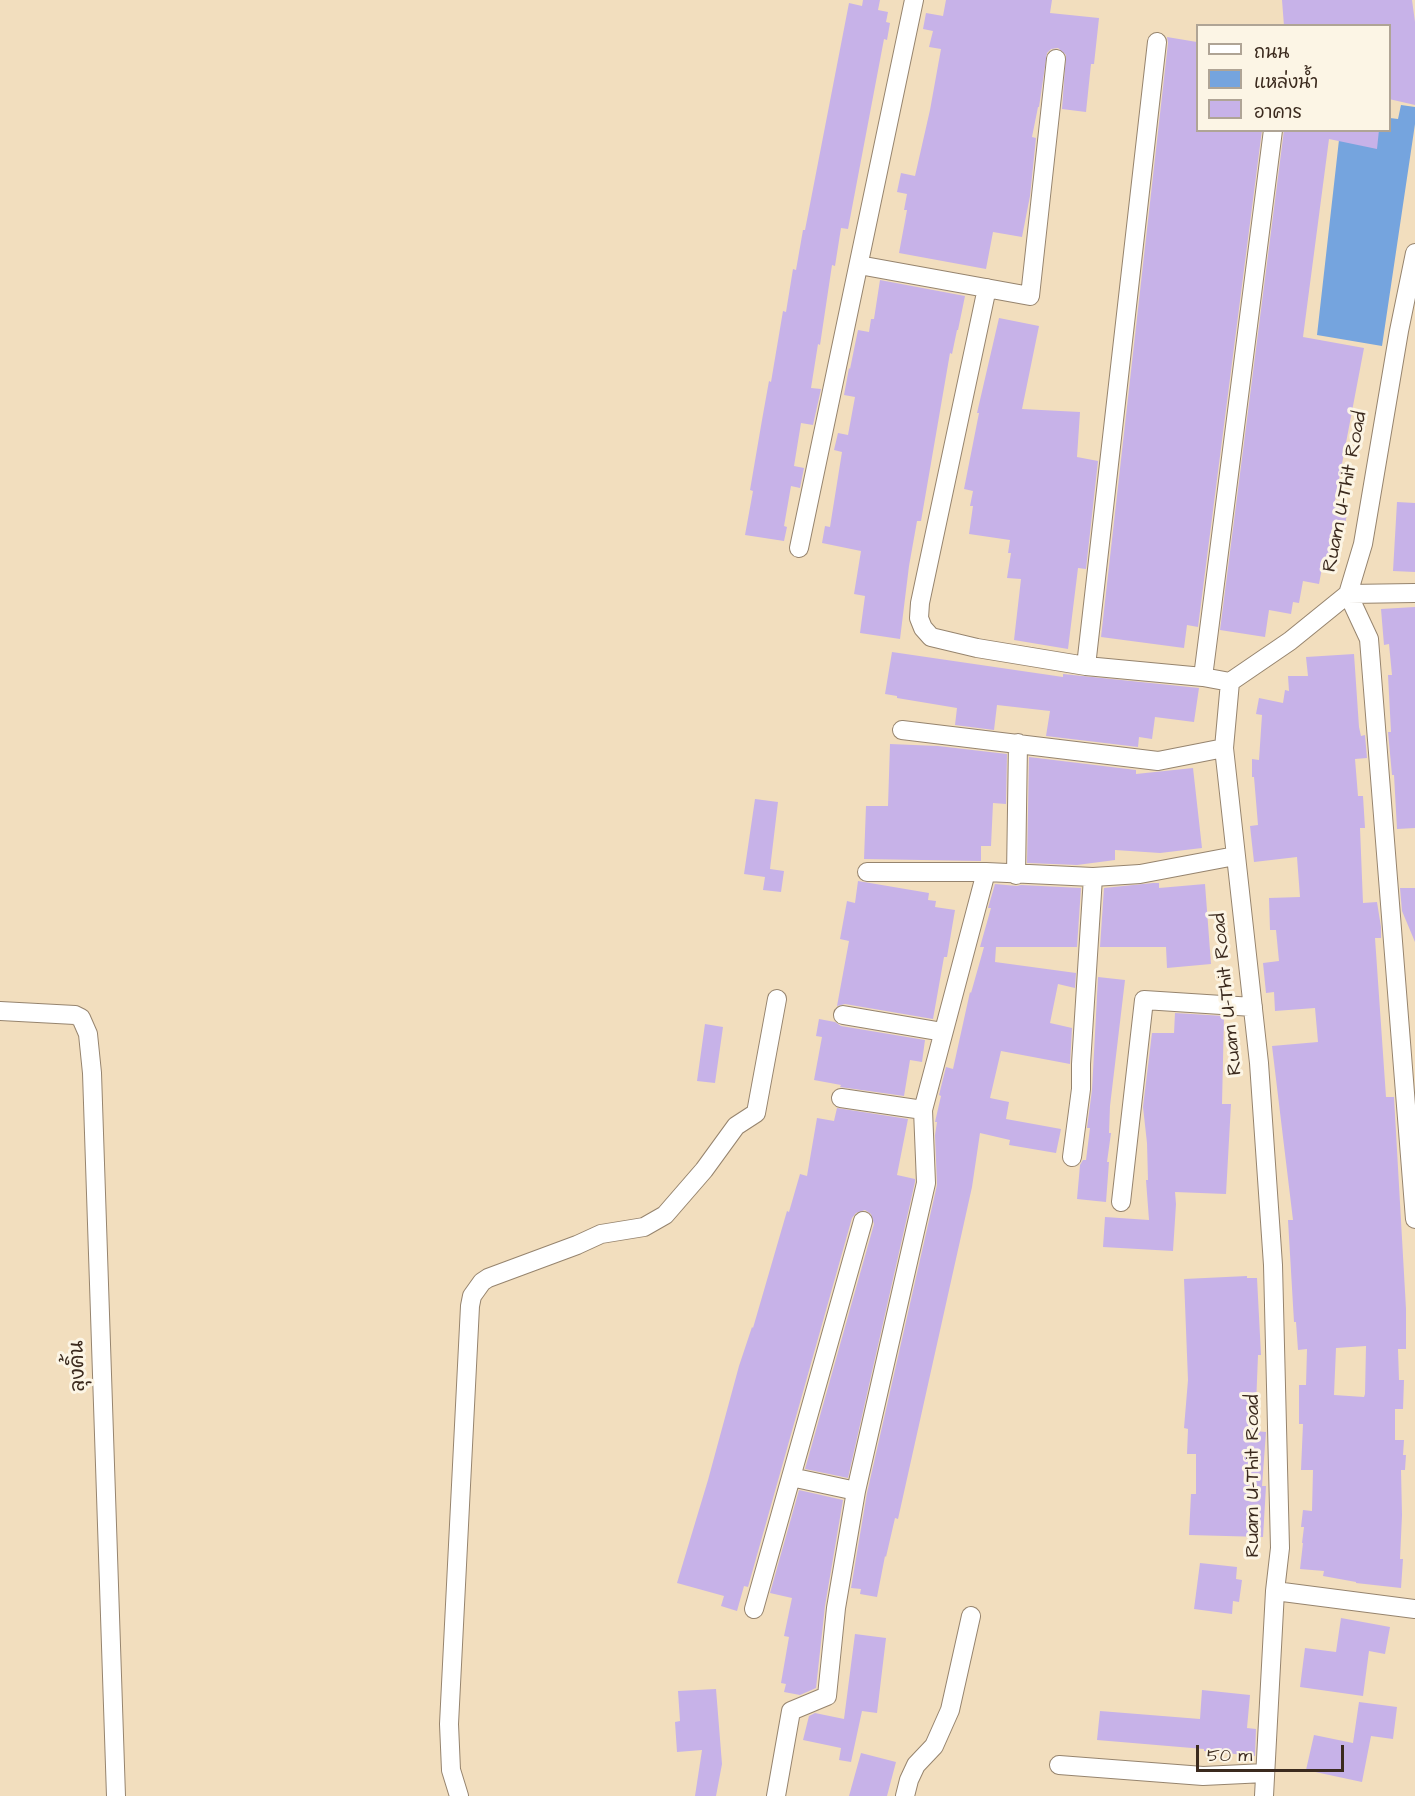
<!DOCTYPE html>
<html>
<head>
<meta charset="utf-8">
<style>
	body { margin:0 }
	#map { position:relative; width:1415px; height:1796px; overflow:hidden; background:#f2debe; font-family:"Architects Daughter","Playpen Sans Thai",sans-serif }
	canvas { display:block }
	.legend { position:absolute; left:1196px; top:24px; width:195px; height:108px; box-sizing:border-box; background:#fcf5e5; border:2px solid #afa495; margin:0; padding:8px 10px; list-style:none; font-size:18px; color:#3b2a1e }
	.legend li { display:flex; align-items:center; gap:12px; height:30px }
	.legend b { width:30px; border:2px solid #afa495 }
	.scale { position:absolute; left:1196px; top:1745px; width:148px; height:27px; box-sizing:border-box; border:3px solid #3b2a1e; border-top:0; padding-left:8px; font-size:18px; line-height:21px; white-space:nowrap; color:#3b2a1e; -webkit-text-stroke:4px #fcf5e5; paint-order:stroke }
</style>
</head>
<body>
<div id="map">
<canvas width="1415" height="1796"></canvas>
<ul class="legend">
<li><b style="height:8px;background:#fff"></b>ถนน</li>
<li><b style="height:16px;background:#75a4de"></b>แหล่งน้ำ</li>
<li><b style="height:16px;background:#c7b2e8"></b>อาคาร</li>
</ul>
<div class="scale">50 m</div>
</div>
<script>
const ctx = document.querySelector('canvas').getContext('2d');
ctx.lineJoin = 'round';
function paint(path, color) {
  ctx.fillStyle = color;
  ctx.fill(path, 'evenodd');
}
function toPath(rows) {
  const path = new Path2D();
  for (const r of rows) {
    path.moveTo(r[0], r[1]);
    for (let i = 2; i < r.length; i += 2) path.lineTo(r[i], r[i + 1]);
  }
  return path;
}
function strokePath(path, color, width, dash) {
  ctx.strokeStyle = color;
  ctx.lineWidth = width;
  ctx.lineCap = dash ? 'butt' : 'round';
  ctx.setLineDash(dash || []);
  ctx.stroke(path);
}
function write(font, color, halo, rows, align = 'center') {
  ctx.font = font + ' "Architects Daughter","Playpen Sans Thai",sans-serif';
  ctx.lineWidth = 6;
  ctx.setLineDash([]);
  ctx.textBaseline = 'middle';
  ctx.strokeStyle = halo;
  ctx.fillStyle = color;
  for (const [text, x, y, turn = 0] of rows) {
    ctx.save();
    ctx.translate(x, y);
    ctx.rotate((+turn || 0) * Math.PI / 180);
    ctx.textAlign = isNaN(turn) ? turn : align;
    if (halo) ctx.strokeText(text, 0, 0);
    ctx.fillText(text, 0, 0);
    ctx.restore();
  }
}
paint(toPath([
	[1401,105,1415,107,1415,124,1382,346,1317,335,1340,131,1390,130,1390,118,1398,119]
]), '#75a4de');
paint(toPath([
	[863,0,880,0,878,10,888,12,886,22,890,23,887,40,884,39,848,229,841,228,835,266,832,265,820,345,818,344,811,388,821,389,813,425,801,423,794,466,804,468,800,488,791,486,784,526,787,527,784,541,745,535,753,491,750,490,762,420,769,381,771,382,783,311,786,312,793,269,796,270,803,230,805,230,849,3,862,6],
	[946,0,1052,0,1050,13,1099,18,1094,64,1091,64,1086,112,1062,109,1066,55,1058,48,1051,49,1047,53,1039,107,1038,107,1032,137,1036,138,1030,196,1022,237,993,232,986,269,899,253,907,210,904,210,907,194,897,192,901,173,915,176,930,110,941,49,929,47,933,31,923,29,926,13,943,16],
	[1282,0,1412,0,1415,22,1415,105,1389,99,1389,26,1284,26],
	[1167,37,1197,42,1196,130,1262,130,1198,627,1187,625,1184,648,1101,637,1168,43],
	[1284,130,1379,130,1377,149,1329,139,1303,337,1364,348,1334,506,1348,509,1338,560,1324,557,1319,584,1303,581,1299,603,1293,602,1291,614,1269,610,1265,637,1220,630],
	[880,280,965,296,958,330,957,330,952,354,950,353,921,521,917,521,909,566,900,639,860,633,865,596,854,594,861,551,822,543,825,526,830,527,842,452,834,450,838,433,848,435,855,397,844,395,849,368,850,369,858,330,869,332,871,319,874,319],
	[999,318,1039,326,1022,409,1080,412,1077,457,1098,461,1086,569,1078,568,1068,649,1014,640,1021,579,1007,578,1011,553,1008,553,1010,540,969,534,973,506,970,506,973,491,964,489,979,413,977,413],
	[1397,502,1415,503,1415,572,1393,571],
	[1415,607,1415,828,1397,829,1394,775,1392,775,1388,732,1391,732,1388,675,1392,675,1389,644,1384,645,1381,609],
	[892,652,1063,677,1063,674,1199,688,1194,722,1155,717,1152,739,1139,737,1138,747,1046,736,1050,711,997,705,994,730,955,725,957,708,897,698,897,696,885,694],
	[1354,654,1359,727,1361,736,1365,735,1367,758,1355,759,1358,796,1363,796,1365,828,1360,828,1363,903,1377,902,1381,927,1381,938,1375,938,1386,1097,1394,1097,1406,1309,1406,1349,1398,1349,1399,1380,1404,1380,1403,1409,1395,1409,1395,1440,1404,1440,1403,1455,1406,1455,1405,1470,1401,1470,1402,1515,1400,1559,1403,1559,1401,1588,1356,1583,1356,1582,1323,1576,1324,1571,1300,1569,1303,1543,1302,1543,1304,1527,1301,1527,1303,1510,1312,1511,1313,1470,1301,1470,1303,1424,1299,1424,1299,1385,1306,1385,1307,1349,1298,1350,1296,1322,1294,1322,1288,1220,1293,1220,1272,1046,1318,1042,1315,1008,1275,1011,1274,992,1266,993,1263,963,1279,961,1276,930,1270,930,1269,898,1300,897,1297,857,1254,862,1250,826,1258,825,1254,777,1252,777,1252,759,1259,760,1262,715,1256,714,1259,698,1283,703,1285,690,1289,691,1288,676,1308,676,1306,657],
	[1366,1346,1365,1394,1364,1397,1334,1395,1336,1348],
	[890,744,938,746,1007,754,1006,804,993,803,991,846,981,846,981,861,864,859,866,806,888,806],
	[1029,757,1136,770,1136,774,1193,768,1202,848,1160,853,1115,850,1115,860,1077,865,1027,863],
	[755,799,778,802,770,869,784,871,781,892,763,890,765,877,744,874],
	[858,881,929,893,928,900,936,901,935,907,955,910,947,957,944,957,933,1019,845,1004,837,1006,849,941,840,939,847,901,855,903],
	[1153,883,1159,883,1159,888,1205,884,1211,964,1167,968,1166,947,1100,947,1104,888],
	[995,884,1017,886,1021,885,1081,888,1077,947,996,947,995,962,1076,973,1075,988,1058,984,1050,1023,1072,1028,1070,1064,1001,1051,990,1098,1009,1102,1006,1119,1061,1129,1056,1153,1009,1145,1010,1140,980,1133,972,1187,898,1519,895,1518,886,1557,885,1556,877,1597,860,1594,861,1589,851,1588,867,1493,937,1185,935,1135,937,1122,935,1122,941,1096,939,1095,946,1067,953,1069,970,992,971,993,984,947,980,947,991,908,988,908],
	[1400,888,1415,888,1415,942,1402,911],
	[1098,977,1125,980,1110,1106,1109,1133,1111,1133,1107,1162,1109,1162,1106,1202,1077,1199,1080,1165,1083,1160,1086,1160,1090,1128,1087,1128,1092,1090],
	[1175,1013,1224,1016,1222,1104,1231,1104,1226,1194,1175,1192,1176,1204,1173,1251,1103,1247,1105,1217,1149,1220,1146,1180,1148,1180,1147,1143,1143,1107,1152,1033,1174,1033],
	[819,1019,835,1022,841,1026,925,1040,922,1062,910,1060,904,1096,840,1087,841,1085,814,1080,822,1037,816,1036],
	[705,1024,723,1027,715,1083,697,1081],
	[837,1108,908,1119,897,1175,915,1179,915,1182,848,1478,805,1469,874,1224,871,1214,865,1210,856,1213,852,1218,748,1587,744,1586,737,1611,721,1606,724,1596,677,1583,708,1480,739,1366,752,1327,753,1328,787,1211,789,1212,800,1174,807,1176,817,1118,834,1121],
	[1247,1276,1247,1278,1257,1278,1261,1355,1258,1355,1255,1431,1266,1432,1262,1486,1266,1486,1263,1537,1189,1535,1191,1494,1196,1494,1196,1454,1187,1454,1188,1429,1184,1428,1188,1380,1184,1279],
	[799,1490,843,1500,825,1606,816,1688,800,1695,784,1692,786,1684,781,1683,789,1637,784,1636,792,1598,770,1593],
	[1200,1563,1237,1567,1236,1579,1242,1580,1239,1602,1233,1601,1232,1614,1194,1609],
	[1341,1618,1390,1627,1385,1654,1369,1651,1363,1696,1300,1687,1305,1648,1336,1652],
	[855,1634,886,1638,877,1713,862,1711,851,1762,839,1760,841,1748,803,1740,809,1716,815,1713,844,1719],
	[716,1689,722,1764,716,1796,695,1796,702,1750,677,1752,675,1722,680,1721,678,1691],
	[1202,1690,1250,1695,1247,1728,1256,1729,1255,1756,1204,1751,1204,1749,1097,1740,1100,1711,1200,1719],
	[1359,1702,1397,1707,1393,1739,1371,1736,1362,1782,1306,1770,1314,1735,1353,1743],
	[861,1753,896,1762,887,1796,849,1796]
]), '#c7b2e8');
const minor = toPath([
	[859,265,1030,296,1056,59],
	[987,288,920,603,919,618,923,628,931,637,977,648,1086,666,1203,677,1230,682],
	[799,548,914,0],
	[1415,593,1348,594,1369,639,1415,1219],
	[1086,666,1157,42],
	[1203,677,1273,130],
	[902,730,1158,761,1224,748],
	[867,872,986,872,1093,877,1140,874,1235,856],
	[1016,875,1018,743],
	[0,1011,75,1015,81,1018,88,1034,92,1073,116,1796],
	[843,1015,943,1032],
	[841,1098,923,1110],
	[1072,1157,1081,1089,1081,1064,1093,877],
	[1121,1202,1144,1000,1253,1007],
	[791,1477,856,1491],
	[1275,1591,1415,1609],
	[754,1609,863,1221],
	[1059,1765,1203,1776,1265,1773],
	[459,1796,451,1770,449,1724,470,1306,472,1296,482,1282,488,1278,577,1245,601,1234,644,1227,665,1215,704,1170,736,1126,756,1113,777,999],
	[776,1796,791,1711,827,1696,836,1608,856,1491,926,1183,923,1110,986,872],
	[905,1796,909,1780,916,1765,934,1746,950,1710,971,1616],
	[1264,1796,1275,1591,1280,1548,1273,1265,1259,1063,1224,748,1230,682,1290,641,1348,594,1363,544,1399,331,1415,253]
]);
strokePath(minor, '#96846e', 20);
strokePath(minor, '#fff', 18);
write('20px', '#3b2a1e', '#fcf5e5', [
	["Ruam U-Thit Road",1346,492,-79],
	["Ruam U-Thit Road",1228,994,-96],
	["ลุงคิ้น",79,1366,-92],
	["Ruam U-Thit Road",1254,1476,-90]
]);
</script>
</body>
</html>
